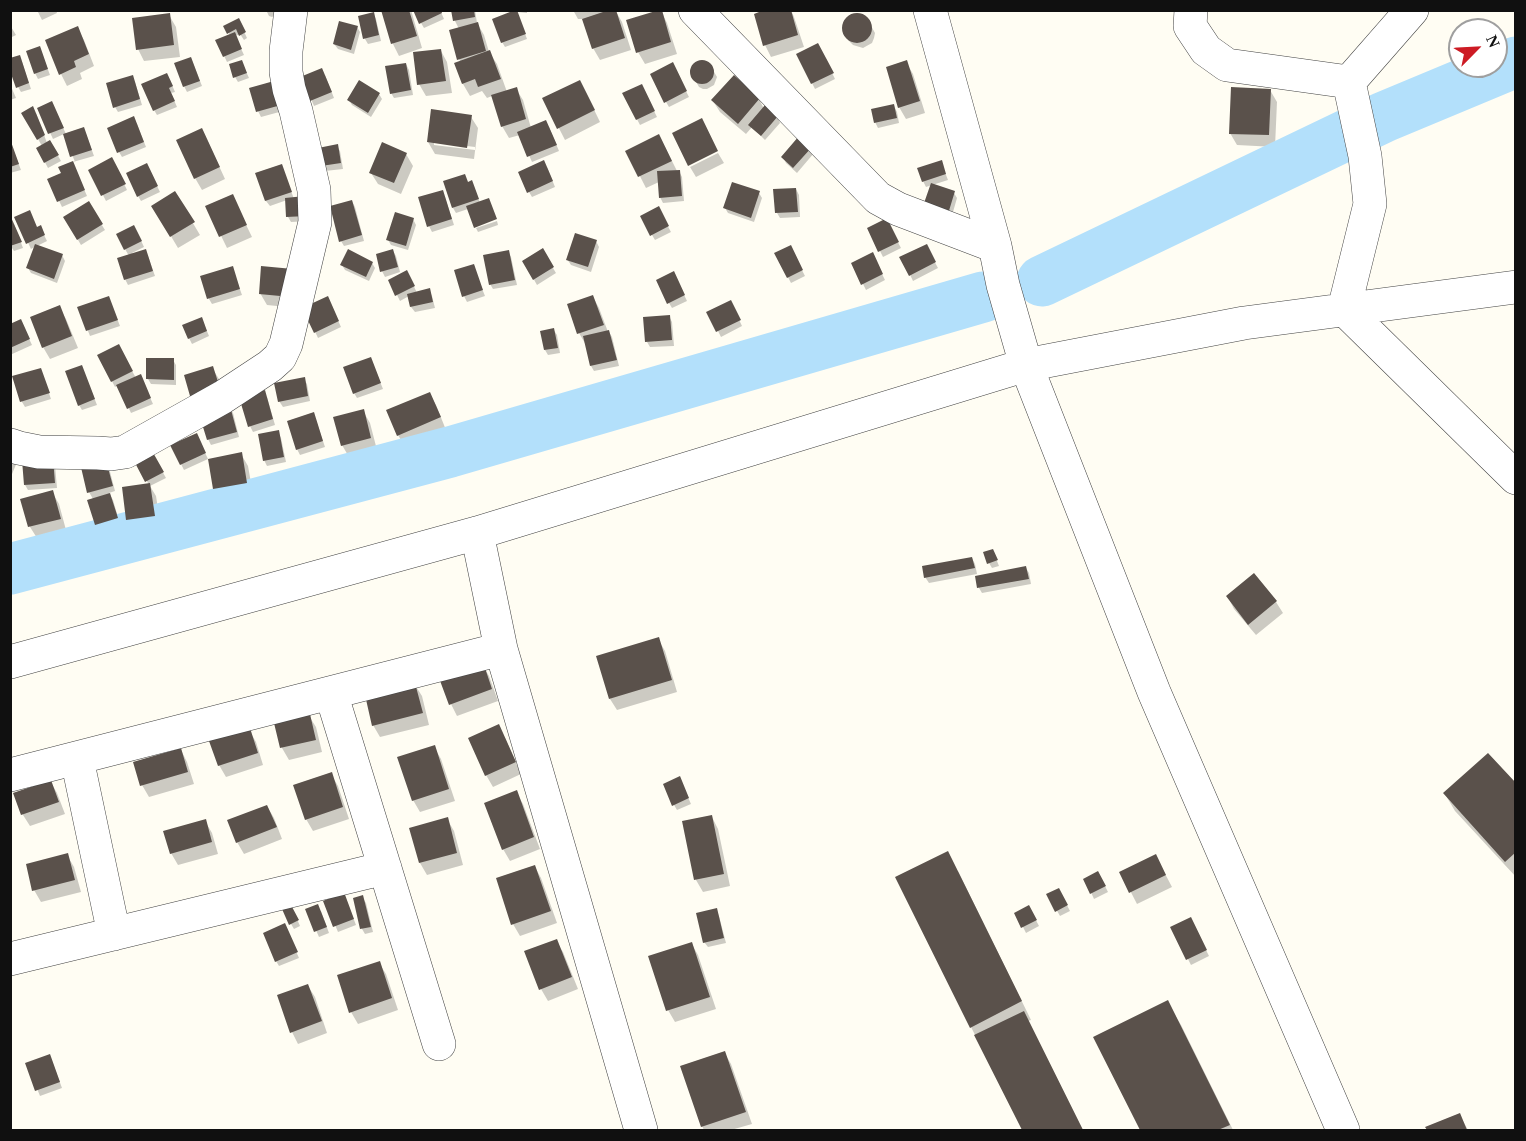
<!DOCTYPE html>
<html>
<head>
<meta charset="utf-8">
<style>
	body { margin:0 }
	#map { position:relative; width:1526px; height:1141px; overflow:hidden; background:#fffdf3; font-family:Georgia,serif }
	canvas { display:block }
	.frame { position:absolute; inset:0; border:12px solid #101010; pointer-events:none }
	.north { position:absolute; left:1448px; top:18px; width:60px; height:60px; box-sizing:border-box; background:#fff; border:2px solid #9f9f9f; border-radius:50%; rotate:66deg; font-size:16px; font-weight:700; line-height:24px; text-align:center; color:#101010 }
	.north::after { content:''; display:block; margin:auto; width:21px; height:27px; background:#cd1b24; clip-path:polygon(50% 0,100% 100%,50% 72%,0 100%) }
</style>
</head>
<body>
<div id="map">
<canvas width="1526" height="1141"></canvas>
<div class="frame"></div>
<div class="north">N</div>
</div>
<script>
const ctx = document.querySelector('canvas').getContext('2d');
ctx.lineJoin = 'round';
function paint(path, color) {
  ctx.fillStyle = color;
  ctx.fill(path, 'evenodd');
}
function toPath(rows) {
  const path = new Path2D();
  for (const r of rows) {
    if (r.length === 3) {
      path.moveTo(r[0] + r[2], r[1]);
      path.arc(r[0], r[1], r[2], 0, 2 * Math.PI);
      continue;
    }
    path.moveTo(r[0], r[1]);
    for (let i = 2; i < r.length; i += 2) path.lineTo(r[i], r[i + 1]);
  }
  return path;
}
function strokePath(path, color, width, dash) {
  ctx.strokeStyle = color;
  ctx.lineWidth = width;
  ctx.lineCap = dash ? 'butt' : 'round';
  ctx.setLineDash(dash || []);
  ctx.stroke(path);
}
paint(toPath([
	[37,10,56,10,57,13,42,20],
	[266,10,277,10,276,15,272,17,269,16],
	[383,10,411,10,422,48,399,56,393,44],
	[440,10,444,19,424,28,421,23],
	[453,10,475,10,477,23,484,35,489,52,497,64,507,92,516,89,523,100,531,128,549,127,559,151,532,162,520,135,509,138,502,126,492,96,487,98,482,91,470,96,463,84,456,64,461,63,459,59,459,29,455,21],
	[498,10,527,10,527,13,517,12,527,39,505,47,502,42,515,12,499,12],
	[573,10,615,10,622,22,631,50,600,60,593,48,584,19,578,19],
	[791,10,794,17,804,47,771,57,765,45],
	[661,11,667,23,677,54,645,64,638,52],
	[373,13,376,19,381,41,368,44,365,39,359,17],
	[855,14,860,15,869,22,875,33,874,38,872,43,863,48,853,45,849,41,843,30,846,19],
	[169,15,176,27,180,57,144,61,138,49],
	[10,25,16,35,10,38],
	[241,25,247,38,244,40,240,34,235,36,244,55,227,62,217,41,230,35,225,26],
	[357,27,360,32,354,54,338,49,334,44],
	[77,28,84,40,94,66,80,73,82,79,67,86,61,74,47,41],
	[40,48,50,75,38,79,35,73],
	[821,50,835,79,815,89,798,55],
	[441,51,447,62,452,93,426,96,419,84],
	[191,58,202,86,187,92,184,86],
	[701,61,705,61,709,63,717,77,714,85,707,89,703,89,699,87,691,73,693,65],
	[22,62,31,89,21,92,18,87],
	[906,62,913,74,925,113,906,119,899,107],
	[406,64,409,70,413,95,394,98,391,93],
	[244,67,249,78,238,82,235,77],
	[675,70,689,97,669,107,666,102],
	[325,75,334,98,314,106,302,78],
	[132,77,135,82,142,105,118,112,115,107],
	[170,80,175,92,171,93,177,107,157,115,154,110],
	[274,83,283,111,261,117,258,111],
	[10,84,16,98,10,100],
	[1270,90,1277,102,1275,147,1237,145,1230,133],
	[644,91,657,117,640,125,624,94],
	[586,93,600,122,565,140,544,99],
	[379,94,382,99,371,117,352,105,349,100],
	[759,99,764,109,777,117,780,123,765,140,752,127,746,134,720,112,713,101],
	[894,106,897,112,899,123,878,128,875,122],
	[54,108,66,134,86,134,94,156,73,162,75,162,64,134,53,139,39,109],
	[23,113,36,113,47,143,50,142,61,161,48,168,38,149,42,146],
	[471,117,478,128,474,159,435,154,428,142],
	[434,142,475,147,475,150,434,145],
	[137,124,146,147,122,157,119,152],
	[799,138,814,153,797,173,786,163,783,157],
	[10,141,21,170,10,173],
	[208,142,225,179,202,190,195,178],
	[337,146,340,151,343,169,325,171,322,166],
	[665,147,677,171,679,171,682,177,684,201,663,203,660,197,659,182,646,188,627,151],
	[718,153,724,163,696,177,690,167],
	[406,154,413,166,401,194,378,184,371,173],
	[112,159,127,190,106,201,90,170],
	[941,162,948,180,926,187,923,181],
	[547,167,555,187,532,197,529,192],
	[75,168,87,196,62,207,49,180],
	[149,170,160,192,141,201,138,196],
	[284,172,294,199,309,221,291,222,288,217,287,200,270,206,266,201,257,174],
	[468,183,474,187,480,203,468,209,456,213,453,208],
	[796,189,799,195,800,217,780,218,777,213],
	[175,193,200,235,178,248,153,206],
	[759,193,762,198,754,222,728,213,725,208],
	[954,193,957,198,951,219,928,211],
	[232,196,252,237,227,248,207,207],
	[445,197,454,225,432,232,429,226],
	[352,201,355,207,364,241,344,246,341,241],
	[88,203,105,230,81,245,65,218],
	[661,214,671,232,655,240,652,235],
	[16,218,43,233,47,241,37,246,62,255,65,261,57,283,31,273,28,268,36,246,31,249],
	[413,219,416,225,408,250,391,245,388,240],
	[886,220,901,248,883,257,869,229],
	[497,221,498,225,478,232,476,228],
	[14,224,23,248,14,251,10,245],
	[137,232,144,247,132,253,133,255,148,256,155,276,128,285,125,279,129,256,125,249],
	[596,241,599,247,591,272,571,265,567,259],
	[926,246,938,268,913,281,902,258],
	[790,247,805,276,791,283,776,254],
	[542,250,556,273,537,285,524,262],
	[393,251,396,256,400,272,385,277,382,271],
	[508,251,511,257,517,285,493,289,490,284],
	[875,260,885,280,866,290,853,264],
	[372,263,375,268,369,281,345,270,342,265],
	[473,266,485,296,467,302,464,296],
	[232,267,242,295,212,304,209,299,202,277],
	[262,268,297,308,267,305,260,293],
	[410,278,417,293,429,290,432,296,435,308,415,312,411,307,409,296,400,301,397,295],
	[676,278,687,301,672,308,669,303],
	[593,297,599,308,608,332,609,332,612,337,619,366,594,371,591,366,586,345,579,333,569,304],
	[111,303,120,326,90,336,79,308],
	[330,303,341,327,318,338,304,308],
	[59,307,66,319,78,348,50,359,43,347],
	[733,307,742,326,721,337,718,331],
	[669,316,672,322,674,346,650,347,647,342],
	[204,324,209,336,192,344,189,338],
	[10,325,23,326,32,345,10,355],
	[553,329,557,335,560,353,548,355,545,350,542,332],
	[118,346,136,378,143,382,153,404,131,413,118,385,115,387,99,356],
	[173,360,176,365,176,385,151,384,148,379],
	[373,364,383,389,357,398,354,393],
	[82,367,97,405,82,410,79,405],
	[212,368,219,379,228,408,230,408,233,413,239,437,211,445,208,439],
	[41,370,51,399,25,407,22,402,14,377],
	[304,379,307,384,310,401,283,407,279,401],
	[430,394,436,405,446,430,405,447,398,435],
	[267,397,275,425,253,432,250,426],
	[363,411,370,423,377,450,349,457,342,445],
	[316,420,325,447,300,455,297,449],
	[278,432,281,438,286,462,267,466,264,460],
	[199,440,208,459,184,470,181,464],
	[151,451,166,478,150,486,156,496,161,528,134,532,128,520,123,488,149,485,135,459],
	[241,454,248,466,253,494,221,500,214,488],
	[10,455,17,462,10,479],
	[108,464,115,491,109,493,113,500,120,524,99,530,96,524,93,499,89,492],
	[55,465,57,488,28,490,25,485],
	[52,492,59,504,66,530,37,538,30,527,22,500],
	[995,556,999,566,992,568,989,563],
	[972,558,975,564,977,574,929,583,925,577],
	[1026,568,1029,573,1031,584,982,593,979,588,977,577],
	[1228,597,1276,602,1283,613,1256,635,1234,609],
	[658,639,665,651,677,692,617,710,610,699],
	[482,664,489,676,498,701,457,716,451,704],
	[415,685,422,696,429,725,380,737,373,725],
	[309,716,316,727,322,752,289,760,282,748,276,724],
	[249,730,256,742,263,765,226,777,219,765],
	[505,738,521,774,493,787,486,775],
	[434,747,441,759,455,801,420,812,413,800],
	[181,750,187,762,194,784,149,797,142,785],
	[331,774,338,786,349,819,313,831,306,819],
	[50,781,57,793,65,814,30,826,23,815,15,793],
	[682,784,691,804,677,810,674,805],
	[1516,786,1516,877,1455,811,1445,794],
	[516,792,523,804,540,849,510,861,503,849],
	[267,806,274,818,282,839,244,854,237,842],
	[712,817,718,829,730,886,703,892,696,880,684,822],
	[447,819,454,831,463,865,427,875,420,863,411,829],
	[205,821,212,833,218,854,178,865,171,853],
	[67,855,74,867,81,892,41,902,34,890],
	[535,867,541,878,557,923,520,936,513,924],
	[1162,868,1172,887,1137,904,1121,873],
	[958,871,1031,1020,1028,1021,1083,1130,1023,1130,971,1027],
	[1101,878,1108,892,1094,899,1085,879],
	[1059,890,1070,911,1060,916,1048,895],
	[362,897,366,903,373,932,365,934,362,929,355,899],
	[346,899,356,925,338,932,325,901],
	[1029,907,1039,926,1026,933,1016,913],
	[307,910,321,911,329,933,319,937],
	[716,910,719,916,726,943,708,947,704,942],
	[294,912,300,926,294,929,291,924],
	[1193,924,1209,956,1191,965,1172,928],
	[287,931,299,958,279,966,276,961],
	[556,941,563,952,578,989,548,1001,541,989,526,952],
	[691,943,698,955,716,1009,675,1022,668,1010],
	[379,963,386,974,398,1010,358,1024,351,1012],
	[308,986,315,997,327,1033,298,1044,292,1032],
	[1167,1002,1181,1025,1233,1130,1141,1130,1095,1038],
	[724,1052,731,1064,752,1124,731,1130,704,1130,702,1126],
	[52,1061,62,1088,40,1096,27,1064],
	[1459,1114,1468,1130,1429,1130,1427,1127]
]), '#0003');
strokePath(toPath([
	[1042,281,1384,117,1516,62],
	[10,569,450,452,983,297]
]), '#b3e0fb', 51);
paint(toPath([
	[381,10,409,10,417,36,391,44],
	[413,10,441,10,442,13,419,24],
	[451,10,474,10,475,17,453,21],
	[515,10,517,10,526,34,501,43,492,19],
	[609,10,616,10,625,38,592,49,582,19],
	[659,10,662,10,671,42,636,53,626,20],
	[764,10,791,10,798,35,763,46,754,14],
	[374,12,379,35,363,39,358,16],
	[857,28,15],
	[170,13,174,45,136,50,132,18],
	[239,18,246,32,239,36,236,29,227,34,223,26],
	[339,21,358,26,351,50,333,44],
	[478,22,486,51,457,60,449,30],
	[78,26,89,54,74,61,76,67,59,75,45,40],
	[235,32,242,49,223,57,215,40],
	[818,43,834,73,811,84,796,54],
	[40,46,48,69,34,74,26,51],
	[441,49,446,81,417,85,413,52],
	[490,50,501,79,478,87,475,79,462,84,454,63],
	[20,55,29,83,16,88,10,71,10,58],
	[191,57,200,81,183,87,174,63],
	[702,72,12],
	[242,60,247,73,233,78,229,64],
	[907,60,920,101,898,108,886,67],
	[673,62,687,91,664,103,650,74],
	[406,63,411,90,390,94,385,66],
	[322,68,332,92,310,101,300,77],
	[167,73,173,86,169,88,175,101,153,111,141,84],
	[133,75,140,99,113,108,106,83],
	[734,75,760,98,738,124,711,100],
	[359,80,380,93,368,113,347,100],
	[580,80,595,110,557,129,542,98],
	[274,81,281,105,256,112,249,88],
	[642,84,655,111,636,120,622,93],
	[517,87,526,119,501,127,491,95],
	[1231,87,1271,89,1269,135,1229,134],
	[52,101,64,128,48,134,37,108],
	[894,104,897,118,874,123,871,109],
	[765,105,778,116,761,136,748,125],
	[33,106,45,135,37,140,21,113],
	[431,109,472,115,467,148,427,142],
	[134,116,144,142,117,153,107,128],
	[702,118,718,151,688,166,672,133],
	[546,120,557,145,527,157,517,132],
	[84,127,92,150,70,157,63,134],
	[202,128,220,167,194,179,176,140],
	[659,134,672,161,638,177,625,151],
	[799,136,812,147,793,168,781,157],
	[10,139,19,164,10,167],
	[50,140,59,155,44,163,36,148],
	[382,142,407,153,394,183,369,173],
	[338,144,341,163,321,166,318,148],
	[112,157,126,184,101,196,88,170],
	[544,160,553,181,527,193,518,172],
	[942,160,946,174,922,182,917,168],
	[73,161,85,190,57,202,47,179,61,173,58,167],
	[147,163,158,186,137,197,126,173],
	[282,164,292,192,265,201,255,173],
	[680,170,682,196,659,198,657,171],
	[465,174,468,182,472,180,479,199,452,208,443,181],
	[732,182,760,191,751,218,723,208],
	[931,183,955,191,948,214,923,206],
	[796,188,798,212,775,213,773,189],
	[443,190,452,219,427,227,418,197],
	[175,191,195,222,170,237,151,206],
	[233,194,247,225,219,237,205,206],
	[305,196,307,216,286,217,285,198],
	[489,198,497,219,474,228,466,206],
	[352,200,362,235,339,242,330,206],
	[89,201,103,224,77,240,63,217],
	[659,206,669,226,650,236,640,216],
	[30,210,37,227,41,225,45,235,26,244,14,217],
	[395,212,414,218,406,246,386,240],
	[10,215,22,242,10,246],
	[887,218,899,242,878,252,867,228],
	[134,225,142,241,124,250,116,234],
	[575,233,597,240,588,267,566,260],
	[35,244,63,254,54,279,26,268],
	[927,244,936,262,909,276,899,257],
	[791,245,803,270,787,278,774,253],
	[543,248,554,267,533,280,522,261],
	[146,249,153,271,124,280,117,258],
	[348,249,373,262,366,277,340,265],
	[393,249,398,267,380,272,376,254],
	[509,250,515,280,489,285,483,255],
	[873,252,883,274,861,285,851,263],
	[474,264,483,290,462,297,454,270],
	[233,266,240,289,207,299,200,276],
	[261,266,293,269,291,297,259,294],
	[407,270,415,286,395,296,388,280],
	[674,271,685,295,667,304,656,280],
	[430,288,433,302,410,307,407,294],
	[593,295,604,325,577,334,567,304],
	[109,296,118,320,86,331,77,307],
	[328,296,339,321,314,333,302,308],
	[731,300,741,320,716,332,706,312],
	[60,305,72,336,42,348,30,317],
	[670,315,672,340,645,342,643,317],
	[202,317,207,331,188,339,182,325],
	[21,319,30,339,10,348,10,324],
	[554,328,558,348,544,350,540,331],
	[609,330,617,360,590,366,583,336],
	[119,344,133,371,111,382,97,355],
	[371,357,381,383,353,394,343,367],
	[146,358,174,358,174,380,146,379],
	[82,365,95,399,78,406,65,371],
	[213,366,222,395,192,403,184,375],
	[41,368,50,393,20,402,12,376],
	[141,374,151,398,127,409,116,385],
	[305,377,308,396,278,402,274,383],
	[265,390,273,419,248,427,239,397],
	[430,392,441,417,397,436,386,410],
	[230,406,237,432,207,440,199,414],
	[364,409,371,438,341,446,333,417],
	[314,412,323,441,296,450,287,421],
	[279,430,284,457,263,461,258,434],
	[197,433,206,453,180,465,170,445],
	[151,449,164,472,145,482,133,459],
	[242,452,247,483,213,489,208,459],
	[105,457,113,486,87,493,80,463],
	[53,458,55,483,24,485,22,460],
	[150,483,155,516,126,520,122,487],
	[53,490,61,519,28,527,20,499],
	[110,493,118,518,95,525,87,500],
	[993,549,998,560,987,564,983,552],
	[972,557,975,568,924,578,922,566],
	[1026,566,1029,579,977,588,975,576],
	[1254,573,1277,601,1248,625,1226,596],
	[659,637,672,680,609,699,596,656],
	[483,662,492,689,449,705,439,678],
	[415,683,423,713,372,726,365,695],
	[310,714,316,740,280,748,274,723],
	[499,724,516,762,485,776,468,738],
	[250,728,258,753,218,766,209,741],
	[435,745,449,789,412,801,397,757],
	[181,748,188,772,140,786,133,762],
	[1488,753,1516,783,1516,852,1505,862,1443,793],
	[332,772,343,807,305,820,293,785],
	[680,776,689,798,672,806,663,784],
	[51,780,59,802,21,815,13,793],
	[517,790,534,837,502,850,484,803],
	[267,805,277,827,236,843,227,820],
	[712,815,724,874,694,880,682,821],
	[448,817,457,853,419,863,409,828],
	[206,819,212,842,170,854,163,831],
	[948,851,1022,1001,970,1028,895,877],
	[68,853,75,880,32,891,26,864],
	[1156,854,1166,875,1129,893,1119,872],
	[535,865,551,911,511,925,496,878],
	[1098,871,1106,886,1090,894,1083,879],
	[1059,888,1068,905,1055,912,1046,894],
	[344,892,354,919,333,927,323,901],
	[363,895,371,927,360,929,353,898],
	[318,904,327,927,314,932,305,909],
	[291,905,299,920,289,925,282,909],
	[1029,905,1037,920,1021,928,1014,913],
	[717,908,724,938,703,943,696,913],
	[1191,917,1207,950,1186,960,1170,927],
	[285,923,298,952,275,962,263,933],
	[557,939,572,977,539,990,524,951],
	[692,942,710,997,666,1011,648,956],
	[380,961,392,998,349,1013,337,975],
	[308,984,322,1021,290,1033,277,995],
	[1168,1000,1230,1125,1218,1130,1140,1130,1093,1037],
	[1024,1011,1083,1130,1022,1130,974,1035],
	[725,1051,746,1112,701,1127,680,1066],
	[50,1054,60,1082,35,1091,25,1063],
	[1460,1113,1467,1130,1427,1130,1425,1127]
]), '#5a514b');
const minor = toPath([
	[695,10,878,198,898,209,995,246],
	[930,10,995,246,1003,285,1026,365,1154,692,1343,1130],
	[1191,10,1190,26,1206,50,1227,65,1349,82],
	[1349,82,1365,156,1370,204,1344,309,1516,478],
	[1349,82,1412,10],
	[10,445,19,448,39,452,98,453,111,454,125,452,223,397,270,366,280,357,286,344,315,222,314,190,296,111,289,89,286,72,286,51,291,10],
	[477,533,501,649,641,1130],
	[10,662,477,533,1026,365,1244,323,1516,287],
	[331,693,439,1044],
	[77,759,114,934],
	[10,775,501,649],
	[10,959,385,868]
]);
strokePath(minor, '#434343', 34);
strokePath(minor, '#fff', 33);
</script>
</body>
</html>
